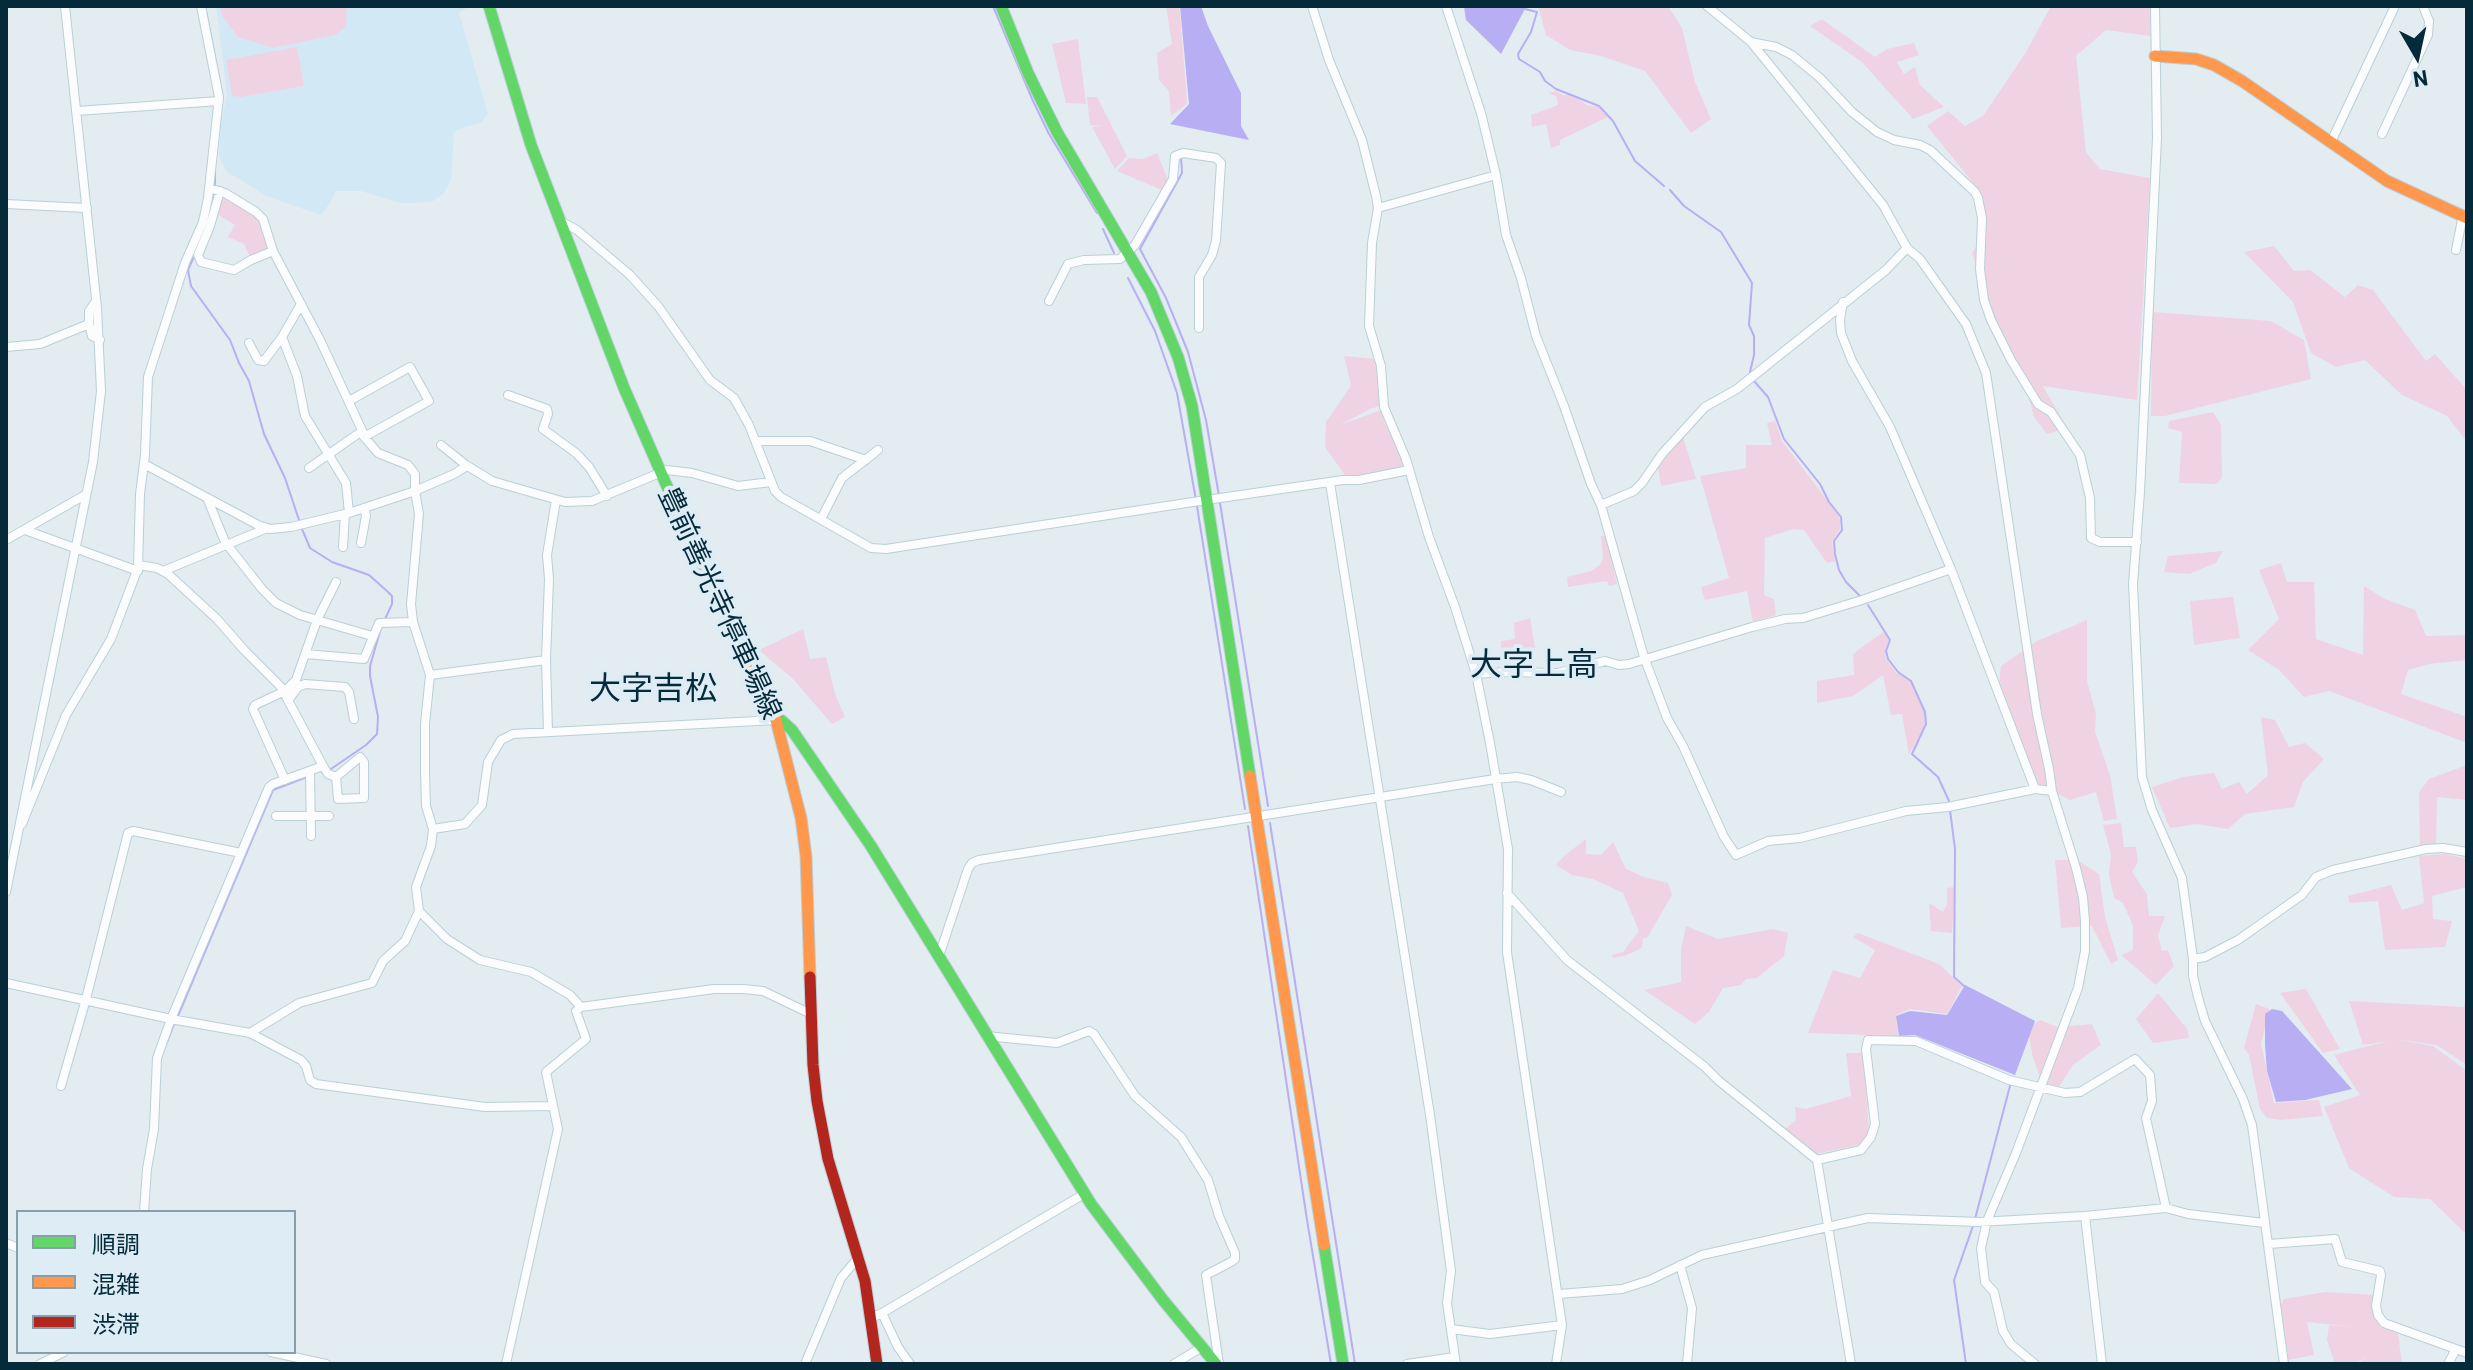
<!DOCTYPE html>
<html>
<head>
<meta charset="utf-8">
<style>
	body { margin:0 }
	#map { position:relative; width:2473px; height:1370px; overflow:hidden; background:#e3ecf0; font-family:Barlow,"Noto Sans JP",sans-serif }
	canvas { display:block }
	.frame { position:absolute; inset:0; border:8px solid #052a3a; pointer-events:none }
	.legend { position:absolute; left:16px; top:1210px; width:280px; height:144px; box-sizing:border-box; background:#deedf5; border:2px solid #879faa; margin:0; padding:10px 14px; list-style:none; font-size:24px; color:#052a3a }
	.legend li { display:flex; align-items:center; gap:16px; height:40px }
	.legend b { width:40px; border:2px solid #879faa }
	.north { position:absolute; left:2377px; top:16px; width:80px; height:80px; -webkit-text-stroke:6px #deedf5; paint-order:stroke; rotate:171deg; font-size:22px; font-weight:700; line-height:32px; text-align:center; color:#052a3a }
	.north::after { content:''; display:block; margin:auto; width:28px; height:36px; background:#052a3a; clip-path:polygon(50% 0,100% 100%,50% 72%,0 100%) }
</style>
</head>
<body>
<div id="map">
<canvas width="2473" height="1370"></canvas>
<div class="frame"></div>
<ul class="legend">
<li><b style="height:10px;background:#63d668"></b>順調</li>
<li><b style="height:10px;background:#ff974d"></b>混雑</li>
<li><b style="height:10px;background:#b3261e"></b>渋滞</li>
</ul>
<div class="north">N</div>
</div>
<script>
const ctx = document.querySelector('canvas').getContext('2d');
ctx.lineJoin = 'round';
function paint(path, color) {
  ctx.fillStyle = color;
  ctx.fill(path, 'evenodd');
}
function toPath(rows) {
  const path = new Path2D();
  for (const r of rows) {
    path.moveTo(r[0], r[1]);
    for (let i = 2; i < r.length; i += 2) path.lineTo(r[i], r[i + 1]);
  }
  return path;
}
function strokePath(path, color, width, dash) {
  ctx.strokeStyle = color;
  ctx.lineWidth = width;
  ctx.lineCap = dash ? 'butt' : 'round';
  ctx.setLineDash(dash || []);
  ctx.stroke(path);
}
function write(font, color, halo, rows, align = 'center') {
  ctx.font = font + ' Barlow,"Noto Sans JP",sans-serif';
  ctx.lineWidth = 8;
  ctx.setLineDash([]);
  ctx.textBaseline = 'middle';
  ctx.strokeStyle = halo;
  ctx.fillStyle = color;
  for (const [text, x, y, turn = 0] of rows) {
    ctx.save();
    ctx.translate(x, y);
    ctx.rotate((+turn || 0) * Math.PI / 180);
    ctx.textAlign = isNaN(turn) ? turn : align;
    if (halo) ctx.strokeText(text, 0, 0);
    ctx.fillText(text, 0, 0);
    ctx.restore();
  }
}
paint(toPath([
	[216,6,470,6,459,13,488,113,482,122,457,130,454,134,451,179,444,193,433,201,415,203,400,203,361,191,336,191,330,203,321,215,266,196,226,171,219,156,221,124,227,94]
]), '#d2e9f5');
paint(toPath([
	[220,6,347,6,346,27,335,35,273,48,238,37,222,16],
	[1166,6,1178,6,1180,12,1187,104,1171,116,1169,91,1159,80,1157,53,1172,44],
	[1538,6,1668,6,1682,28,1695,82,1711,119,1691,133,1645,71,1601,56,1570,50,1546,35],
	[2051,6,2151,6,2150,36,2106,30,2076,56,2086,152,2100,169,2150,178,2137,400,2043,386,2067,428,2047,434,2034,417,2027,391,1987,300,1972,253,1984,234,1984,213,1978,189,1927,126,1948,111,1965,126,1983,116,2026,52],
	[1822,19,1875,57,1887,49,1914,43,1919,55,1897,62,1904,74,1915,67,1920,85,1944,107,1913,119,1862,62,1810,26],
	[1078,39,1086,104,1066,103,1052,44],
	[297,47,304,86,241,97,232,96,226,60],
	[1556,91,1563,95,1572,95,1587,105,1598,107,1608,117,1560,140,1560,145,1551,148,1546,124,1532,127,1531,115,1558,105,1557,97,1549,93],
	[1087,97,1097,97,1127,156,1115,169,1092,127,1101,126,1090,125],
	[1157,153,1168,180,1162,190,1117,171,1129,158,1143,159],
	[225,195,258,217,269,250,250,257,244,244,228,237,235,225,217,214,222,197],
	[2274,246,2294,271,2310,270,2345,297,2358,285,2373,290,2426,361,2435,354,2467,390,2467,442,2447,416,2402,395,2365,360,2336,367,2311,353,2293,302,2244,252],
	[2152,312,2271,321,2304,340,2311,379,2165,416,2151,416],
	[1344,356,1375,359,1380,406,1370,409,1340,425,1381,410,1385,424,1405,462,1405,467,1347,478,1325,447,1326,422,1351,386],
	[2213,412,2221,425,2222,478,2216,484,2179,483,2182,432,2168,428,2169,421],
	[1775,421,1782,441,1837,513,1840,520,1840,529,1832,541,1835,561,1827,563,1804,530,1793,529,1765,538,1764,595,1774,599,1776,615,1753,622,1747,591,1705,600,1701,587,1729,578,1700,476,1746,468,1746,445,1772,445,1767,423],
	[1683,437,1696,479,1661,486,1658,467],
	[1601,536,1606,536,1617,584,1609,586,1607,581,1568,587,1567,577,1591,571,1600,565,1603,557],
	[2223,551,2216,563,2189,574,2164,572,2168,556],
	[2281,563,2287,582,2314,582,2316,639,2363,655,2364,586,2385,599,2415,610,2426,636,2467,635,2467,660,2429,664,2408,670,2401,694,2467,717,2467,743,2329,691,2304,697,2278,669,2248,650,2279,619,2259,570],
	[2233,597,2240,638,2194,645,2190,601],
	[1530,618,1535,648,1522,651,1522,667,1502,669,1501,641,1515,639,1514,623],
	[2087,620,2087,681,2096,714,2095,732,2110,775,2117,819,2104,821,2096,792,2070,800,2035,783,1999,686,2001,666,2037,641],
	[803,629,810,659,826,657,835,694,845,717,832,724,793,679,759,650],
	[1883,632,1889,639,1885,650,1886,659,1896,673,1905,676,1911,682,1924,710,1925,726,1909,755,1902,714,1891,715,1883,675,1853,696,1817,703,1817,681,1854,675,1853,654],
	[2261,717,2275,720,2289,747,2305,743,2324,759,2303,782,2294,807,2245,814,2228,829,2197,824,2170,828,2152,787,2183,777,2214,773,2222,789,2239,782,2247,794,2268,775],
	[2467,765,2467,800,2437,797,2436,845,2420,847,2419,792,2429,779],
	[2121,823,2124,847,2136,847,2138,862,2132,872,2147,894,2149,916,2165,916,2158,935,2162,951,2168,950,2174,966,2156,985,2121,955,2133,950,2133,926,2123,903,2114,898,2109,874,2111,854,2103,825],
	[1586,839,1586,854,1601,855,1613,842,1626,869,1644,877,1668,883,1672,895,1647,938,1643,938,1642,948,1624,956,1613,958,1612,955,1623,952,1639,931,1623,893,1593,879,1572,875,1556,865,1564,856],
	[2445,854,2467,859,2467,887,2432,896,2433,919,2452,921,2445,947,2385,950,2378,901,2350,903,2348,896,2391,885,2402,910,2424,903,2419,856],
	[2055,860,2077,860,2099,874,2105,917,2118,960,2111,964,2092,926,2061,928],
	[1955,887,1952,933,1931,931,1929,903,1943,912,1947,904,1947,888],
	[1686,926,1718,939,1773,929,1788,933,1784,956,1757,978,1746,979,1741,985,1723,988,1709,1012,1695,1024,1644,990,1681,982,1681,950],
	[1858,933,1939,964,1962,986,1947,1014,1910,1009,1896,1015,1898,1036,1808,1033,1833,970,1860,978,1875,950,1853,937],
	[2306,989,2340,1049,2323,1053,2280,993],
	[2467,991,2467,1065,2437,1045,2394,1039,2433,1046,2467,1071,2467,1235,2430,1199,2394,1197,2349,1168,2324,1107,2360,1095,2334,1055,2388,1041,2363,1045,2349,1001,2464,1007],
	[2158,993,2187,1029,2189,1038,2153,1043,2136,1019],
	[2256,1004,2269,1009,2261,1044,2274,1103,2319,1100,2323,1116,2280,1120,2267,1118,2260,1109,2249,1055,2244,1048],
	[2040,1020,2058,1027,2092,1024,2101,1045,2073,1065,2058,1088,2043,1086,2032,1054,2028,1029],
	[1846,1053,1863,1053,1869,1132,1862,1144,1816,1154,1784,1130,1796,1120,1795,1107,1806,1109,1851,1096],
	[2325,1292,2375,1295,2381,1324,2379,1325,2398,1333,2402,1364,2358,1364,2366,1357,2355,1364,2335,1364,2327,1340,2329,1325,2356,1327,2307,1322,2314,1355,2288,1360,2281,1305,2284,1299]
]), '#f0d3e3');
paint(toPath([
	[1180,6,1201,6,1208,26,1241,93,1241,126,1249,140,1170,124,1189,104],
	[1464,6,1524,6,1526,7,1501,54,1466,20],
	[1965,985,2035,1021,2015,1075,1915,1035,1899,1036,1896,1016,1910,1011,1947,1015],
	[2272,1009,2282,1011,2352,1089,2305,1100,2276,1102,2267,1071,2265,1045,2265,1014]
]), '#b8aef4');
strokePath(toPath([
	[205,6,220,83],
	[993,6,1033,101,1049,134,1097,213],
	[1525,9,1537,12,1531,32,1518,54,1519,59,1540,72,1545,81,1556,89,1599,106,1613,121,1635,161,1664,186],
	[1181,157,1182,173,1140,249,1166,298,1188,352,1206,420,1219,496],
	[215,169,215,187],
	[1670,190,1684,206,1721,232,1752,283,1749,325,1754,336,1754,355,1750,372],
	[209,214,214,193],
	[1103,229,1114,253],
	[195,254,188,270,191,286,230,340,239,363,249,381,264,434,285,478,300,523],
	[1128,278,1155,331,1177,393,1196,500],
	[1754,381,1768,397,1784,439,1820,484,1829,502,1841,517,1842,530,1834,541,1835,554,1839,570,1846,582,1860,596],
	[1220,503,1268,806],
	[1197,506,1245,809],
	[302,529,310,548,332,562,369,575,388,592,392,596,392,604,385,619],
	[1868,605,1890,640,1886,651,1888,659,1898,672,1911,681,1925,712,1926,724,1912,754,1938,777,1949,801],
	[328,771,366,745,377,734,378,717,370,676,370,666,381,628],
	[1950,810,1955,849,1954,977,1964,986],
	[1270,823,1355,1364],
	[1248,826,1307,1220,1331,1364],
	[178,1016,273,790,307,777],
	[167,1042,175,1022],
	[1975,1219,2011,1082],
	[1966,1364,1954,1280,1973,1226]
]), '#b8aef4', 2);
const street = toPath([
	[1312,6,1329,60,1362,140,1376,196,1378,208,1372,243,1369,326,1381,366,1384,407,1406,459,1429,537,1455,607,1476,674,1490,743,1508,849,1507,952,1562,1325,1556,1364],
	[1446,6,1481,113,1496,175,1506,235,1521,278,1536,336,1564,406,1591,484,1601,505,1644,657,1667,718,1683,746,1724,837,1736,855,1768,841,1800,838,1906,811,1948,807,2035,789,2052,791],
	[1707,6,1751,42,1883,205,1907,248,1920,259,1966,324,1986,373,2037,714,2049,769,2052,791,2076,868,2083,897,2085,921,2085,951,2078,988,2016,1153,1987,1221,1981,1248,1985,1282,1994,1292,2003,1331,2011,1344,2035,1364],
	[2155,6,2157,138,2140,492,2133,584,2142,777,2152,810,2182,878,2193,959,2193,976,2198,997,2205,1021,2243,1099,2252,1125,2284,1364],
	[1751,42,1776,47,1792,55,1820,78,1852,112,1877,132,1894,140,1920,145,1930,150,1975,192,1978,198,1982,218,1980,269,1984,300,1991,320,2011,360,2038,404,2051,412,2080,455,2090,498,2091,538,2100,542,2137,542],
	[77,111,219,101],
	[2382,134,2428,35,2429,21,2423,6],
	[2331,142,2395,6],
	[209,188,225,193,256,212,263,219,273,251,320,340,366,439,378,453,408,465,415,474,415,491,419,514,411,604,413,622,430,675,425,724,425,773,426,806,433,829,431,846,416,887,419,911,447,939,480,960,531,972,570,995,581,1007],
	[220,191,210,226,198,255,201,262,234,270,251,260,273,251],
	[6,204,87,208],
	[1378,208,1496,175],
	[559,220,577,230,630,275,658,306,710,380,734,398,749,425,775,491,781,497,871,548,886,549,1193,502,1343,480,1359,480,1409,470],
	[2456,250,2463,215],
	[96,301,89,311,89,324,92,336,100,340],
	[1049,301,1068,264,1084,260,1120,259,1135,245,1173,179,1175,156,1183,153,1216,158,1221,163,1216,241,1212,255,1199,277,1199,328],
	[1843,302,1840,320,1841,333,1852,361,1890,427,1951,569,2035,789],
	[282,337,297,376,305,416,346,483,349,513],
	[249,343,258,360,264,361,282,337,301,304],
	[6,347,40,344,89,324],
	[508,395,547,409,548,414,543,429,576,453,589,467,607,496],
	[349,401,410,367,429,401,364,437],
	[756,441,810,441,866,460],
	[441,445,466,465,492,481,565,502,592,501,667,470,692,473,738,486,771,482],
	[144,464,258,525,270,529,291,527,349,513,415,491,454,474,467,466],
	[309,468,362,431],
	[1330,483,1430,1115,1451,1271,1447,1303,1456,1364],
	[208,500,225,542,262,589,276,603,300,615,372,636],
	[1601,505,1634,491,1642,483,1662,454,1705,407,1737,389,1886,270,1907,248],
	[821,519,842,478,878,450],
	[25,530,138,571],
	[6,540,85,495],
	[361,543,366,516,364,508],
	[343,547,345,514],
	[139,565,157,568,168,574,217,619,245,651,281,687,323,766,273,784,269,787,171,1019,157,1058,154,1129,147,1169,144,1212],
	[163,571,265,529],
	[305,654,364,659,379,623,413,622],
	[1476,674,1504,672,1558,673,1605,661,1619,665,1629,664,1752,627,1785,619,1803,618,1862,600,1951,569],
	[430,675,546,660],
	[289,699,298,687,305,684,345,687,349,692,354,719],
	[548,732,546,660,549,579,547,555,556,500],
	[323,766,328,774,336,777,360,757,364,762,364,798,338,799,336,777],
	[310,772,311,836],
	[285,780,253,709,255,705,285,691,296,680,317,620,336,582],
	[276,816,329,816],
	[22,824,66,715,111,639,138,568,140,494,145,455,148,377,185,263,203,222,208,198,219,97,201,6],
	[433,829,465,824,482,805,488,762,501,740,513,734,776,720],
	[6,892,93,462,101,391,97,308,65,6],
	[1507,893,1567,960,1705,1067,1719,1081,1817,1160,1851,1364],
	[939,956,968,869,972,863,979,860,1495,779,1517,777,1531,780,1561,792],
	[2193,959,2205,957,2238,940,2302,895,2316,877,2333,870,2426,849,2443,848,2467,852],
	[6,983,171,1019,250,1033,299,1003,372,983,383,961,405,941,419,911],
	[581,1007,714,989,743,989,763,991,811,1014],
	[250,1033,301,1060,306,1066,310,1080,316,1084,485,1107,552,1106],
	[986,1036,1057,1043,1089,1031,1094,1034,1135,1096,1181,1137,1208,1180,1219,1216,1235,1253,1235,1259,1231,1262,1206,1275,1219,1364],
	[61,1086,86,999,128,833,133,831,241,853],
	[1817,1160,1861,1150,1871,1137,1875,1124,1866,1049,1868,1040,1916,1041,2009,1080,2065,1093,2080,1092,2135,1059,2150,1075,2152,1101,2146,1118,2166,1208],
	[2085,1216,2102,1364],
	[6,1243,18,1248],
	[2269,1244,2335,1239,2342,1262,2380,1271,2381,1275,2376,1306,2378,1315,2384,1323,2467,1353],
	[1680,1265,1692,1308,1687,1364],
	[1559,1294,1622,1289,1650,1280,1702,1255,1868,1218,1979,1222,2085,1216,2166,1208,2188,1214,2264,1223],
	[882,1313,898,1347,910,1364],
	[871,1318,882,1313,1084,1194],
	[1451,1329,1490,1334,1562,1325],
	[271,1352,326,1364],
	[40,1364,64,1352],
	[506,1364,558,1129,546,1072,586,1039,576,1011,581,1007],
	[805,1364,841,1278,858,1258],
	[1174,1364,1202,1347],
	[1407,1364,1455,1357],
	[2448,1364,2456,1349]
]);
const fast = toPath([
	[489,6,531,145,624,388,704,571],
	[1001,6,1028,73,1057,132,1151,292,1178,357,1192,406,1250,776],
	[776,720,781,720,792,730,871,846,1091,1204,1163,1300,1216,1364],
	[1324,1245,1343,1364]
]);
const slow = toPath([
	[2155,56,2196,59,2214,65,2242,81,2387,181,2467,218],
	[704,571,767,694,776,720,801,818,806,856,810,977],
	[1250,776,1324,1245]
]);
const jam = toPath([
	[810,977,813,1065,817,1101,828,1159,865,1281,877,1364]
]);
strokePath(street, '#bacfd8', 10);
strokePath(fast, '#bacfd8', 13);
strokePath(slow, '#bacfd8', 13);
strokePath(jam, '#bacfd8', 13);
strokePath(street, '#fbfcfd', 8);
strokePath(fast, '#63d668', 11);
strokePath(slow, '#ff974d', 11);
strokePath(jam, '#b3261e', 11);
write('28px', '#052a3a', '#deedf5', [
	["豊前善光寺停車場線",720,603,65]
]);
write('32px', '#052a3a', '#deedf5', [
	["大字上高",1534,664],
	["大字吉松",653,688]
]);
</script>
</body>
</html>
